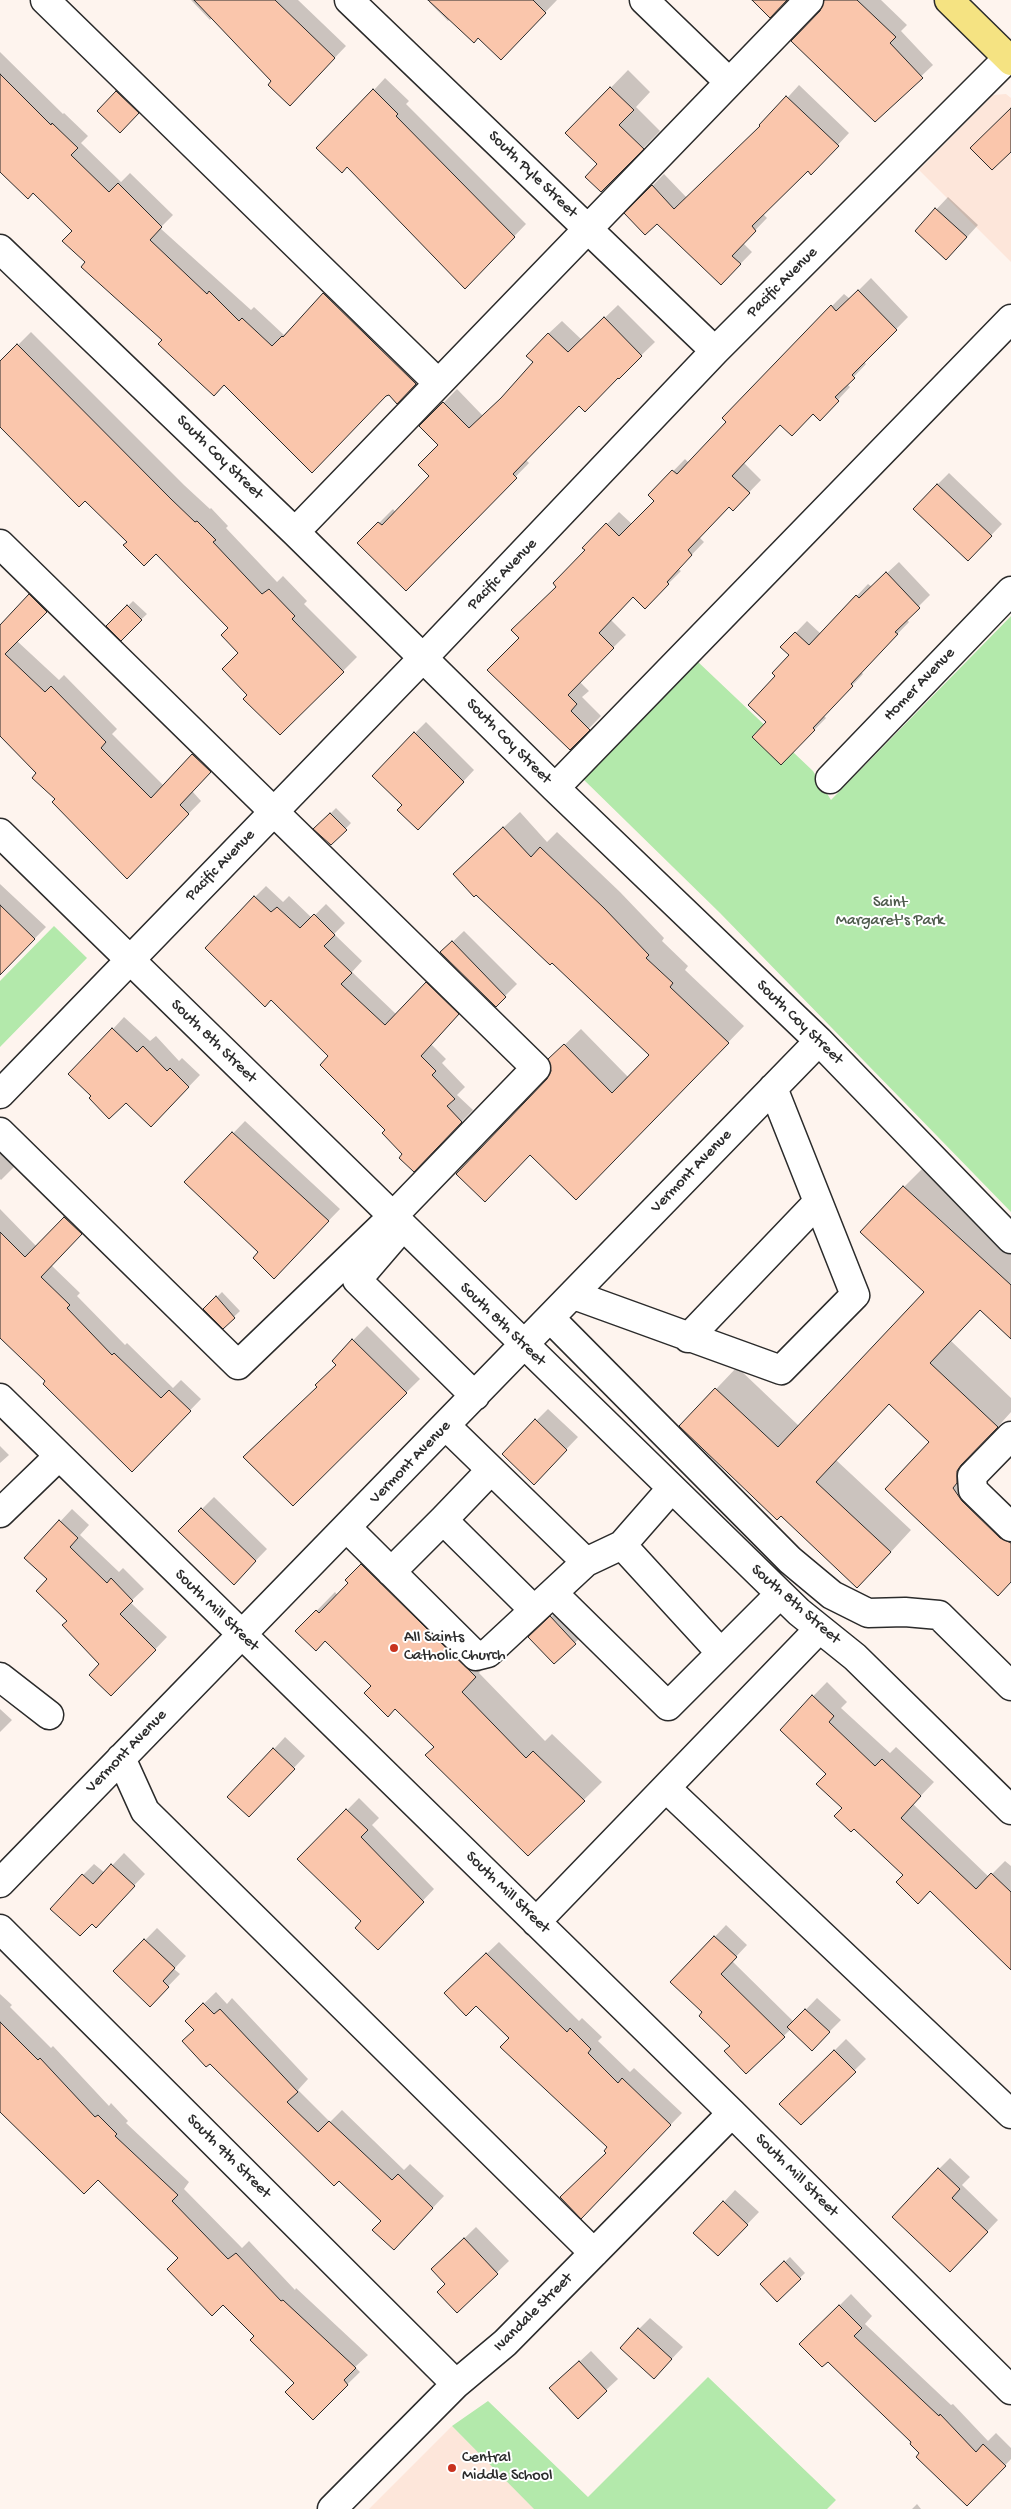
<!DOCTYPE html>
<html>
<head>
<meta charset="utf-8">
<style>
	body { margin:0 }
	canvas { display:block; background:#fef4ee }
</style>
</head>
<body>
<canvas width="1011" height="2509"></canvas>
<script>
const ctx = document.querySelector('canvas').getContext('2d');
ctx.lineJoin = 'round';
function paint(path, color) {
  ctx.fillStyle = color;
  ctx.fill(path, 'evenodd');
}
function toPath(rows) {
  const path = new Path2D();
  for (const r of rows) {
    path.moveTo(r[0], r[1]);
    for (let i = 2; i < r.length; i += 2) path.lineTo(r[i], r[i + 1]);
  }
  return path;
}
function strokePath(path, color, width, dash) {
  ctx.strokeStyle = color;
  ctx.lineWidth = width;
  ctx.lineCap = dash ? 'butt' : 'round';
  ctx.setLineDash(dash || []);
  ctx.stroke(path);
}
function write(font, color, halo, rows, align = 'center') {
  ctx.font = font + ' "Gochi Hand",sans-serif';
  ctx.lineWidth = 4;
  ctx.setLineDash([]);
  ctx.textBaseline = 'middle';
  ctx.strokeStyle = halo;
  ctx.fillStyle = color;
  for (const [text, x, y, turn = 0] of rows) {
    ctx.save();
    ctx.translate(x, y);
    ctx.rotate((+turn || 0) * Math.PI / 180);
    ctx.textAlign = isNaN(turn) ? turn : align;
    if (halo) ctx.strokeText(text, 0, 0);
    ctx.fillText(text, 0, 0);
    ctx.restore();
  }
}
paint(toPath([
	[1006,94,1011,98,1011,262,919,170,993,95],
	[452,2426,535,2509,369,2509]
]), '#fde6da');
paint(toPath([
	[1011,616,1011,1212,720,913,581,777,697,661,813,771,831,800],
	[54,926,87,958,0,1047,0,981],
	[708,2377,836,2500,827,2509,534,2509,452,2426,488,2401,588,2497]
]), '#b3e9ab');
paint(toPath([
	[191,0,298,0,346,46,301,93,273,81,212,17,210,20],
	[431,0,557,0,512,47,478,37,450,19,448,21,429,2],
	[825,0,881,0,907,25,901,31,933,65,875,120,822,11],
	[0,52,63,114,64,113,88,136,81,143,121,182,130,173,173,215,160,228,251,310,254,307,284,335,335,283,427,372,397,402,389,394,224,384,164,340,87,262,74,231,33,192,0,169],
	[628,70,650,92,636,107,660,131,619,173,599,164,567,133],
	[385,78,409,101,406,104,526,224,476,276,374,90],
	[129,81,149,101,131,120,99,111],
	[799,85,849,133,823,161,808,170,763,214,767,218,743,243,752,252,721,284,657,222,626,213,664,174,687,198,762,126],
	[948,197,978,225,958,247,916,231],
	[871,278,908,317,864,362,866,364,847,384,850,387,820,419,813,412,781,423,744,463,761,480,733,509,730,506,699,537,704,542,678,569,681,571,645,607,633,596,610,619,626,635,579,681,589,691,582,697,601,716,570,748,520,638,607,524,619,512,633,525,656,501,650,495,685,459,689,463,832,306,844,294,850,299],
	[618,305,655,342,619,377,618,376,579,405,526,460,529,463,406,589,359,543,393,509,396,513,431,476,439,445,421,426,457,389,483,416,506,394,534,362,548,334,562,321,582,340],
	[31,332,184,485,210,509,211,508,228,526,226,528,277,582,283,576,307,601,304,604,357,657,280,734,240,653,230,628,156,552,128,542,85,499,0,426,0,363],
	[949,473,1002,524,979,548,937,485],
	[899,562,930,595,906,619,909,622,861,672,863,674,824,716,826,718,781,764,768,722,777,676,790,655,782,647,807,621,821,634,868,584,872,587],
	[43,583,59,599,17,641,59,680,64,675,117,729,112,734,164,786,205,742,223,759,192,791,201,801,127,877,38,773,0,734,0,625],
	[133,601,147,614,121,639,108,626],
	[426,722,474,770,430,817,403,805,415,733],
	[336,808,351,823,331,844,315,829],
	[520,812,547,842,557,832,620,892,664,938,662,941,688,966,685,970,744,1026,592,1183,530,1154,548,1080,553,1071,550,1059,581,1029,629,1078,651,1055,471,858],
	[0,884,46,927,0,974],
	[266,886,283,902,289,896,312,918,326,904,345,923,334,934,362,961,352,972,397,1015,438,972,469,1002,431,1044,446,1059,442,1063,465,1087,457,1095,473,1110,414,1170,387,1130,330,1056,255,897],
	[464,931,517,984,496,1005,442,952],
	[124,1017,150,1041,156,1036,179,1061,182,1058,200,1075,151,1126,113,1029],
	[245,1121,340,1209,274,1277,260,1252,186,1182],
	[0,1143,19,1162,1,1180,0,1179],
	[925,1166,1011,1245,1011,1331,981,1309,951,1341,1011,1398,1011,1412,978,1449,978,1460,983,1480,1011,1507,1011,1581,998,1594,930,1442,890,1403,836,1460,911,1530,879,1565,781,1514,681,1426,737,1367,799,1426,926,1292,904,1187],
	[76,1207,92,1222,51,1265,80,1293,77,1296,125,1345,127,1343,173,1388,181,1380,201,1399,143,1459,47,1381,0,1335,0,1209,37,1247],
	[222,1292,240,1311,223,1327,205,1309],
	[367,1326,420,1379,293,1504,318,1387,337,1364,333,1361],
	[548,1409,578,1437,534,1483,503,1454],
	[0,1446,9,1455,0,1463],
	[214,1497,267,1549,234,1583,180,1531],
	[72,1509,89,1525,80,1535,119,1572,123,1568,144,1589,130,1602,167,1637,123,1683,101,1664,69,1621,49,1579,26,1558],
	[380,1547,493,1658,479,1673,545,1741,552,1734,602,1782,528,1855,435,1747,373,1686,325,1640,297,1631,335,1592,338,1596,350,1583,347,1580],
	[563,1606,587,1631,554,1663,541,1626],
	[827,1682,847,1702,841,1708,890,1753,896,1747,934,1782,913,1804,989,1877,1005,1861,1011,1866,1011,1968,930,1889,905,1875,843,1808,828,1774,781,1729],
	[0,1709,12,1720,0,1732],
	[285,1737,305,1756,260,1804,274,1749],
	[359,1798,379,1818,372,1825,434,1889,389,1936,363,1921,299,1859],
	[124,1853,145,1874,107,1914,83,1875,94,1864,105,1873],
	[726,1925,747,1945,732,1961,794,2022,817,1998,841,2020,823,2038,791,2029,746,2072,731,2045,704,2012,672,1982],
	[157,1928,186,1956,174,1969,180,1974,150,2005,115,1971],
	[499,1942,579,2021,582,2018,602,2037,598,2041,630,2072,634,2068,682,2113,593,2205,608,2147,457,1982],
	[216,1992,227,2004,232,1998,308,2079,298,2090,330,2122,342,2110,404,2170,410,2164,444,2196,405,2237,383,2221,186,2021],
	[0,1994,12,2005,10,2007,51,2048,53,2046,109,2106,111,2103,128,2121,126,2123,189,2182,184,2189,242,2248,249,2241,295,2290,296,2288,368,2355,355,2367,360,2372,313,2418,296,2383,256,2336,98,2178,0,2110],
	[846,2039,866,2059,801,2123,781,2104],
	[950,2158,970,2177,962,2185,998,2220,961,2259,939,2169],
	[735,2190,759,2212,718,2255,724,2202],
	[476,2227,509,2261,457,2311,446,2284,433,2269],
	[790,2257,805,2273,777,2300,762,2284],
	[851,2294,872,2316,865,2324,951,2405,953,2404,988,2441,996,2433,1011,2448,1011,2459,979,2493,921,2453,913,2442,828,2360,801,2344],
	[650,2318,683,2347,665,2366,639,2329],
	[591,2351,618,2379,606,2390,563,2377],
	[917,2504,921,2509,912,2509]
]), '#0003');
const building = toPath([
	[194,0,275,0,335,58,290,106,268,85,271,81,194,0],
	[428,0,533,0,546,13,501,60,478,38,474,43,428,0],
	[752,0,787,0,770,18,752,0],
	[824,0,857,0,896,37,890,43,923,78,875,122,791,41,820,11,824,0],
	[0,74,51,125,52,123,78,148,71,155,109,192,118,183,162,227,150,240,207,294,209,291,239,321,242,318,272,346,282,336,283,337,323,293,416,384,397,404,389,395,386,396,312,473,224,385,214,396,158,344,162,340,81,267,85,262,62,241,72,231,33,193,28,199,0,172,0,74],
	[610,87,634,110,619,125,644,149,601,192,585,177,597,164,565,133,610,87],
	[373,89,398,114,396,116,515,237,465,289,347,167,342,173,316,148,373,89],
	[116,91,139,113,120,133,97,111,116,91],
	[786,96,839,146,811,175,808,171,752,226,756,231,732,256,741,264,721,285,657,224,645,235,624,213,652,185,674,209,760,126,759,125,786,96],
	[1011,108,1011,152,992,170,970,148,1011,108],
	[935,208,967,237,946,260,915,231,935,208],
	[858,290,897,330,852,375,855,378,835,397,839,401,820,421,813,414,792,436,780,425,732,476,750,493,733,511,729,507,688,550,692,555,667,582,669,584,645,609,633,597,599,633,614,648,568,695,577,704,571,711,590,730,570,750,487,670,519,638,511,630,556,587,553,583,585,550,582,548,606,523,619,536,654,501,648,495,672,470,677,474,726,422,722,418,831,305,836,311,858,290],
	[604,317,642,356,619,379,618,378,585,412,579,406,513,474,517,478,406,591,357,543,378,522,382,525,429,476,418,465,438,445,419,426,443,402,469,428,501,398,533,362,526,356,548,333,568,352,604,317],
	[17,344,171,499,195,522,197,521,216,540,213,542,262,594,269,589,295,616,292,619,344,672,280,735,243,699,247,695,222,669,238,653,221,635,228,628,156,554,144,566,123,545,127,542,85,501,79,507,0,427,0,361,17,344],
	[937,484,992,536,968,561,913,509,937,484],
	[886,572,920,608,895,632,898,634,851,684,853,686,813,728,815,730,781,765,752,737,766,722,748,705,775,676,772,673,789,655,780,647,795,632,809,645,856,595,859,598,886,572],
	[29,594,47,612,5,654,45,692,51,686,106,742,101,748,151,798,192,754,211,772,180,805,189,814,127,879,52,802,55,799,32,778,36,773,0,736,0,625,29,594],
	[127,605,142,620,121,641,106,626,127,605],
	[414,732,464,782,418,830,397,810,402,805,372,776,414,732],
	[330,813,347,830,331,845,313,829,330,813],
	[503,827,531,857,540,847,604,908,649,955,646,958,673,983,670,987,729,1043,576,1200,530,1155,485,1202,456,1174,547,1079,551,1071,548,1059,564,1044,612,1093,649,1055,552,963,550,965,476,895,474,897,453,874,503,827],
	[254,896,271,912,277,907,300,928,314,914,335,935,324,946,352,973,341,984,385,1025,426,982,459,1014,421,1056,436,1071,432,1075,455,1099,447,1106,462,1122,414,1172,399,1158,402,1154,382,1133,385,1130,320,1065,328,1056,271,1000,265,1007,205,948,254,896],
	[0,905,35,939,0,975,0,905],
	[452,941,506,997,496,1007,440,952,452,941],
	[112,1028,137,1052,143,1046,167,1071,170,1068,189,1087,151,1127,126,1103,109,1119,89,1098,91,1096,68,1074,112,1028],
	[232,1132,329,1221,274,1279,253,1258,258,1252,184,1182,232,1132],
	[903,1186,1011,1285,1011,1339,980,1310,930,1363,998,1427,961,1465,957,1471,957,1483,953,1488,962,1501,1000,1538,1011,1543,1011,1582,998,1596,885,1489,929,1442,889,1404,816,1482,891,1552,857,1588,781,1516,777,1520,679,1426,715,1388,778,1447,924,1292,860,1232,903,1186],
	[64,1217,82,1234,41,1277,70,1305,67,1308,112,1355,114,1353,161,1398,169,1390,191,1411,132,1472,43,1384,45,1381,0,1338,0,1232,25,1257,64,1217],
	[216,1296,235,1318,223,1329,203,1309,216,1296],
	[352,1339,407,1393,293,1506,243,1457,317,1387,315,1385,336,1365,332,1361,352,1339],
	[535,1419,567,1450,534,1485,502,1454,535,1419],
	[201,1508,256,1561,234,1585,178,1531,201,1508],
	[59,1520,78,1538,70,1547,107,1583,111,1578,133,1601,120,1614,156,1650,111,1696,89,1675,99,1664,62,1625,67,1621,36,1591,47,1579,24,1558,59,1520],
	[361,1564,476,1677,462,1692,526,1758,533,1751,585,1801,528,1856,425,1755,434,1747,395,1709,388,1717,364,1693,371,1686,325,1641,316,1651,295,1631,316,1610,319,1613,348,1583,345,1580,361,1564],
	[550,1616,576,1644,554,1664,528,1637,550,1616],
	[812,1695,834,1716,829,1722,875,1766,882,1759,921,1796,901,1818,976,1889,991,1873,1011,1892,1011,1970,930,1891,918,1904,896,1882,903,1875,854,1829,851,1832,834,1816,842,1808,816,1784,826,1774,780,1730,812,1695],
	[273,1748,295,1769,249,1817,227,1797,273,1748],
	[346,1809,368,1830,361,1837,424,1902,378,1950,355,1928,361,1921,297,1859,346,1809],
	[111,1864,135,1886,96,1928,92,1924,80,1936,50,1909,82,1874,93,1884,111,1864],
	[714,1936,737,1957,721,1974,785,2037,746,2074,724,2051,730,2046,699,2016,702,2012,670,1982,714,1936],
	[144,1939,175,1968,163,1981,169,1987,150,2007,113,1971,144,1939],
	[486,1953,567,2032,570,2028,591,2049,588,2053,618,2083,622,2078,671,2125,581,2219,560,2197,606,2153,604,2151,607,2147,500,2047,509,2038,476,2006,466,2016,444,1993,486,1953],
	[203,2003,214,2014,220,2009,298,2092,287,2102,318,2132,329,2121,392,2180,398,2174,433,2208,394,2250,372,2230,381,2221,339,2181,334,2186,210,2064,206,2067,182,2041,194,2030,185,2021,203,2003],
	[805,2009,830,2032,812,2051,787,2027,805,2009],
	[0,2022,38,2060,40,2058,95,2117,98,2115,117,2134,115,2136,178,2195,172,2201,228,2259,236,2253,281,2301,283,2300,356,2368,344,2380,348,2385,313,2420,285,2392,294,2383,250,2340,254,2336,223,2305,212,2316,167,2269,178,2258,98,2180,84,2194,0,2112,0,2022],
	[834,2050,856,2072,801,2125,779,2104,834,2050],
	[938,2168,960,2189,952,2198,988,2232,950,2272,892,2217,938,2168],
	[723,2201,748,2225,718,2256,693,2233,723,2201],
	[464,2238,498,2274,457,2313,437,2292,445,2284,431,2269,464,2238],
	[784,2261,801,2279,777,2302,760,2284,784,2261],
	[839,2305,862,2328,854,2336,939,2416,940,2414,976,2452,983,2444,1006,2466,967,2506,916,2457,919,2453,910,2444,911,2442,828,2362,822,2367,799,2344,839,2305],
	[638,2328,672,2359,654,2379,620,2348,638,2328],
	[579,2361,607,2391,578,2419,549,2388,579,2361]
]);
paint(building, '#fac6ac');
strokePath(building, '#2b2b2b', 1);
const minor = toPath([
	[45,0,438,383],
	[349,0,715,351],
	[644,0,729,82],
	[0,249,295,532,555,788,819,1041,1011,1239],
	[295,532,809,0],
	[0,544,536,1068,392,1217,238,1365,0,1132],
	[830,779,1011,591],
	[555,788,1011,319],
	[0,833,799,1612,855,1657,1011,1810],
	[0,1094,423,658,715,351,1008,58],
	[393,1238,357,1280,475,1396],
	[574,1295,781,1370,855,1295,773,1088],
	[551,1319,790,1560,832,1595,868,1613,905,1612,939,1615,1011,1686],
	[688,1338,818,1202],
	[0,1398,732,2113,1011,2390],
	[446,1426,586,1562,622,1545,671,1489],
	[1011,1436,972,1476,973,1490,1011,1527],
	[0,1513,59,1456],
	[443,1520,491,1470],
	[347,1528,476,1656,488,1653,586,1562],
	[622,1545,721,1653],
	[391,1572,443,1520,534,1610],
	[554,1594,668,1706,780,1594],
	[0,1677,49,1715],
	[121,1758,145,1811,594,2253],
	[666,1788,1011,2114],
	[0,1883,819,1041],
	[536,1922,819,1629],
	[0,1929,456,2384],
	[332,2509,456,2384,505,2343,732,2113]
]);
const major = toPath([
	[949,0,1011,61]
]);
strokePath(minor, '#2b2b2b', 31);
strokePath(major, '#2b2b2b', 31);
strokePath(minor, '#fff', 28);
strokePath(major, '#f5e382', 28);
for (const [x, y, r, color] of [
	[394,1648,5,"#c8321e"],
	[452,2468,5,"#c8321e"]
]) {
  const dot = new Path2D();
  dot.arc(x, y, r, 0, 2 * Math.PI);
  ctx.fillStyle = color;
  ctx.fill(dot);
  strokePath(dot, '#fff', 2);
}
write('16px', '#2b2b2b', '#fff', [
	["South Pyle Street",532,175,44],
	["Pacific Avenue",783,283,-45],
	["South Coy Street",219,458,44],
	["Pacific Avenue",503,575,-46],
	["Homer Avenue",920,685,-46],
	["South Coy Street",508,742,45],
	["Pacific Avenue",221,866,-46],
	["South Coy Street",799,1023,44],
	["South 8th Street",213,1042,44],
	["Vermont Avenue",692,1172,-46],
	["South 8th Street",502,1325,44],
	["Vermont Avenue",411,1463,-46],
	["South 8th Street",795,1605,41],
	["South Mill Street",216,1611,44],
	["Vermont Avenue",127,1752,-46],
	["South Mill Street",507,1893,44],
	["South 9th Street",228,2157,45],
	["South Mill Street",796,2176,45],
	["Ivandale Street",534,2313,-45]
]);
write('16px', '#4d5a4b', '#fff', [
	["Saint",890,904],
	["Margaret's Park",890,922]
]);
write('16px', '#2b2b2b', '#fff', [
	["All Saints",404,1639],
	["Catholic Church",404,1657],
	["Central",462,2459],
	["Middle School",462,2477]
], 'left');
</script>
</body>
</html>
